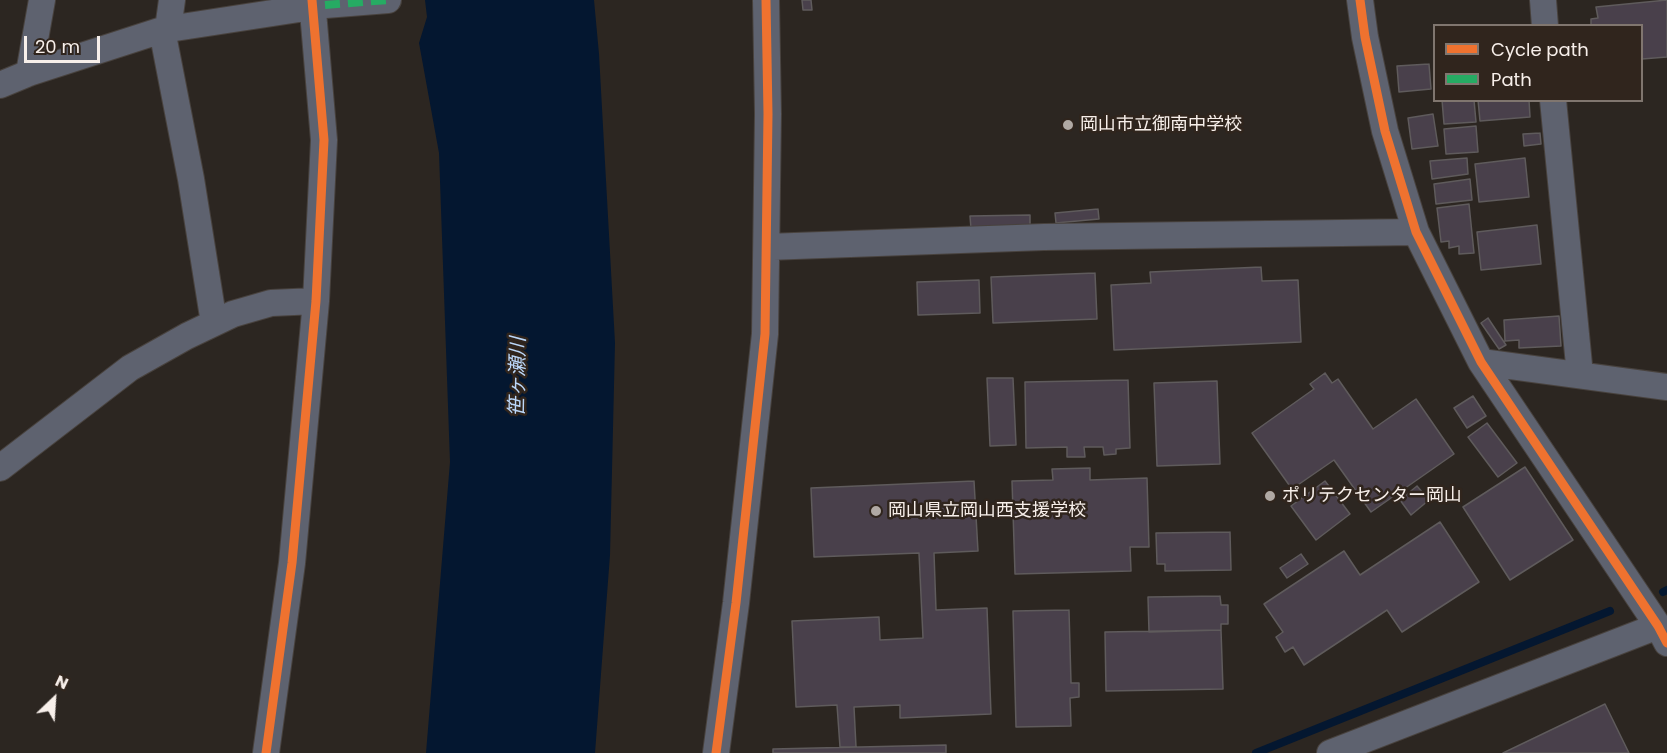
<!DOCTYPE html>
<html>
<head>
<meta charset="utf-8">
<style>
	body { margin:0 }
	#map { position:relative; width:1667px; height:753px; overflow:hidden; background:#2c2621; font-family:Poppins,sans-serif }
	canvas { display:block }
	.legend { position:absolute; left:1433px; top:24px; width:210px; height:78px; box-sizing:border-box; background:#30251d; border:2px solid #80766f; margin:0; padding:8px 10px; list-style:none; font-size:18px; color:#f7efea }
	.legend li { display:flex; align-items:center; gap:12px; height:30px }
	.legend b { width:30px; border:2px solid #80766f }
	.north { position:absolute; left:24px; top:669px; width:60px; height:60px; -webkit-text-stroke:4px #30251d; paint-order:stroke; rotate:25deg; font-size:16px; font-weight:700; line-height:24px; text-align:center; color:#f7efea }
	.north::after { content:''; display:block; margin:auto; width:21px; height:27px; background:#f7efea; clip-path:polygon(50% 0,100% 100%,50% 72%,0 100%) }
	.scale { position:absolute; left:24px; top:36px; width:76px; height:27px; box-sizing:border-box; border:3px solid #f7efea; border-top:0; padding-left:8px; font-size:18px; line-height:21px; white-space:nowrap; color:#f7efea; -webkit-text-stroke:4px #30251d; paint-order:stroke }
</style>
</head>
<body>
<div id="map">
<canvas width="1667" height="753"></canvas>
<ul class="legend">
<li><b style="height:8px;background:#ef722f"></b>Cycle path</li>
<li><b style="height:8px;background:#26ab63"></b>Path</li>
</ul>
<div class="north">N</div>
<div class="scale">20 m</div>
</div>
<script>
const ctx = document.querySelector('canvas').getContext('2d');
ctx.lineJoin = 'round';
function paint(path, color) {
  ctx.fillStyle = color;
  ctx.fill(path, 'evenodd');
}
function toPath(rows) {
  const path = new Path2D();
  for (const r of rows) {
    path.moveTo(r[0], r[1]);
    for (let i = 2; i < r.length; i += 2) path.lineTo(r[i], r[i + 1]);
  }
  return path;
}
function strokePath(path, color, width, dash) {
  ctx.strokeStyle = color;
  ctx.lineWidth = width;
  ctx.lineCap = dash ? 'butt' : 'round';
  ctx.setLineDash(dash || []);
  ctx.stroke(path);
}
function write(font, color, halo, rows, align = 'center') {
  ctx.font = font + ' Poppins,"Noto Sans JP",sans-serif';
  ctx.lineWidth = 5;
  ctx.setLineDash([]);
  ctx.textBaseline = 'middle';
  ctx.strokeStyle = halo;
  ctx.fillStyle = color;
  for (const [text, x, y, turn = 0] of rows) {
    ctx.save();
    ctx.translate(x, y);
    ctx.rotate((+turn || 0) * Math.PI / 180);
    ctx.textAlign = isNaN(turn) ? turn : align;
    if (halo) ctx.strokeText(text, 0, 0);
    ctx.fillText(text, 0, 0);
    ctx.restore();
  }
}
paint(toPath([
	[425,0,594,0,599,54,615,343,610,555,595,753,426,753,450,462,439,153,419,43,427,17]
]), '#041730');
strokePath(toPath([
	[1663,592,1667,590],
	[1256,753,1610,611]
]), '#041730', 8);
const building = toPath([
	[802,0,811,0,812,10,803,10,802,0],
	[1667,0,1667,57,1642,59,1642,26,1591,26,1591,19,1598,18,1596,7,1667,0],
	[1429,64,1431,89,1399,92,1397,66,1429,64],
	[1442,100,1474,100,1476,122,1444,124,1442,100],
	[1478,100,1529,100,1530,117,1480,121,1478,100],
	[1433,114,1438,146,1412,149,1408,118,1433,114],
	[1476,126,1478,152,1446,154,1444,129,1476,126],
	[1540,133,1541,144,1524,146,1523,134,1540,133],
	[1467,158,1468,174,1432,179,1430,161,1467,158],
	[1525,158,1529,197,1479,202,1475,164,1525,158],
	[1470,179,1472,200,1436,204,1434,184,1470,179],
	[1469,204,1474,253,1459,254,1459,246,1449,248,1449,241,1441,242,1437,208,1469,204],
	[1098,209,1099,219,1056,223,1055,213,1098,209],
	[1030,215,1030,228,971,229,970,216,1030,215],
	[1537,225,1541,264,1481,270,1477,232,1537,225],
	[1261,267,1262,281,1298,280,1301,342,1114,350,1111,285,1151,283,1150,272,1261,267],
	[1095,273,1097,319,993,323,991,277,1095,273],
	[979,280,980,313,918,315,917,282,979,280],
	[1559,316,1561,346,1519,348,1519,340,1505,341,1504,320,1559,316],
	[1488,318,1506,345,1499,349,1481,323,1488,318],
	[1325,373,1332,383,1338,379,1373,429,1416,399,1454,454,1371,512,1334,460,1292,489,1252,433,1314,389,1310,384,1325,373],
	[987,378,1013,378,1016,445,990,446,987,378],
	[1128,380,1130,448,1116,449,1116,454,1104,455,1103,447,1084,447,1085,457,1067,457,1067,447,1026,448,1025,382,1128,380],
	[1217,381,1220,464,1157,466,1154,383,1217,381],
	[1473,396,1486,416,1467,428,1454,408,1473,396],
	[1487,423,1517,463,1498,477,1468,437,1487,423],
	[1525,467,1573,540,1510,580,1463,507,1525,467],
	[1090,468,1090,480,1147,478,1149,547,1130,547,1131,571,1015,574,1012,481,1053,480,1052,469,1090,468],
	[974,481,978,551,934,553,936,610,987,608,991,714,900,718,900,705,854,707,856,747,840,747,837,705,796,707,792,621,879,617,880,640,923,638,919,553,814,557,811,488,974,481],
	[1325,481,1350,514,1316,540,1291,506,1325,481],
	[1417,486,1429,500,1411,515,1400,500,1417,486],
	[1440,522,1479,582,1402,632,1387,610,1304,665,1293,647,1285,652,1276,637,1283,632,1264,604,1344,551,1360,575,1440,522],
	[1230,532,1231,570,1165,571,1165,564,1157,564,1156,533,1230,532],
	[1301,554,1308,564,1287,578,1280,568,1301,554],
	[1220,596,1221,605,1228,605,1228,624,1221,624,1221,630,1149,632,1148,597,1220,596],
	[1069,610,1071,683,1079,683,1079,697,1070,698,1071,726,1016,727,1013,611,1069,610],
	[1221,630,1223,689,1106,691,1105,632,1221,630],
	[1605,704,1629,753,1503,753,1605,704],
	[946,745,946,753,773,753,773,749,946,745]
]);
paint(building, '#49404b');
strokePath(building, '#5f5b5c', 1.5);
const street = toPath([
	[1360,0,1365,37,1385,131,1416,232,1481,362,1658,626,1667,643],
	[1543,0,1545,26],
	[168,29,172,0],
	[162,30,191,179,214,323],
	[29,73,42,0],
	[0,85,29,73,162,30,325,5,388,0],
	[1553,100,1580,375],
	[767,247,1044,237,1416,232],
	[1481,362,1667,387],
	[0,468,130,368,187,336,233,314,271,303,316,301],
	[266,753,292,563,316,301,324,140,312,0],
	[716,753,736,603,765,334,768,114,766,0],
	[1330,753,1658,626]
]);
strokePath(street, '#48423e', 28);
strokePath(street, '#5e626f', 26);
strokePath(toPath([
	[325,5,388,0]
]), '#26ab63', 8, [15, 8]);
strokePath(toPath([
	[1360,0,1365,37,1385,131,1416,232,1481,362,1658,626,1667,643],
	[266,753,292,563,316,301,324,140,312,0],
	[716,753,736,603,765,334,768,114,766,0]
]), '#ef722f', 9);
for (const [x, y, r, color] of [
	[1068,125,6,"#b0a9a4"],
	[1270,496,6,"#b0a9a4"],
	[876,511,6,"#b0a9a4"]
]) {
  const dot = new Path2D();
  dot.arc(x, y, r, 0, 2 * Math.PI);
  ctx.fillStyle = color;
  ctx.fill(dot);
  strokePath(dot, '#30251d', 2);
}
write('18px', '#f7efea', '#30251d', [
	["岡山市立御南中学校",1080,125],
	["ポリテクセンター岡山",1282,496],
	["岡山県立岡山西支援学校",888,511]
], 'left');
write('italic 20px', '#bbd7f9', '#30251d', [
	["笹ヶ瀬川",519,377,-89]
]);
</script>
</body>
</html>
